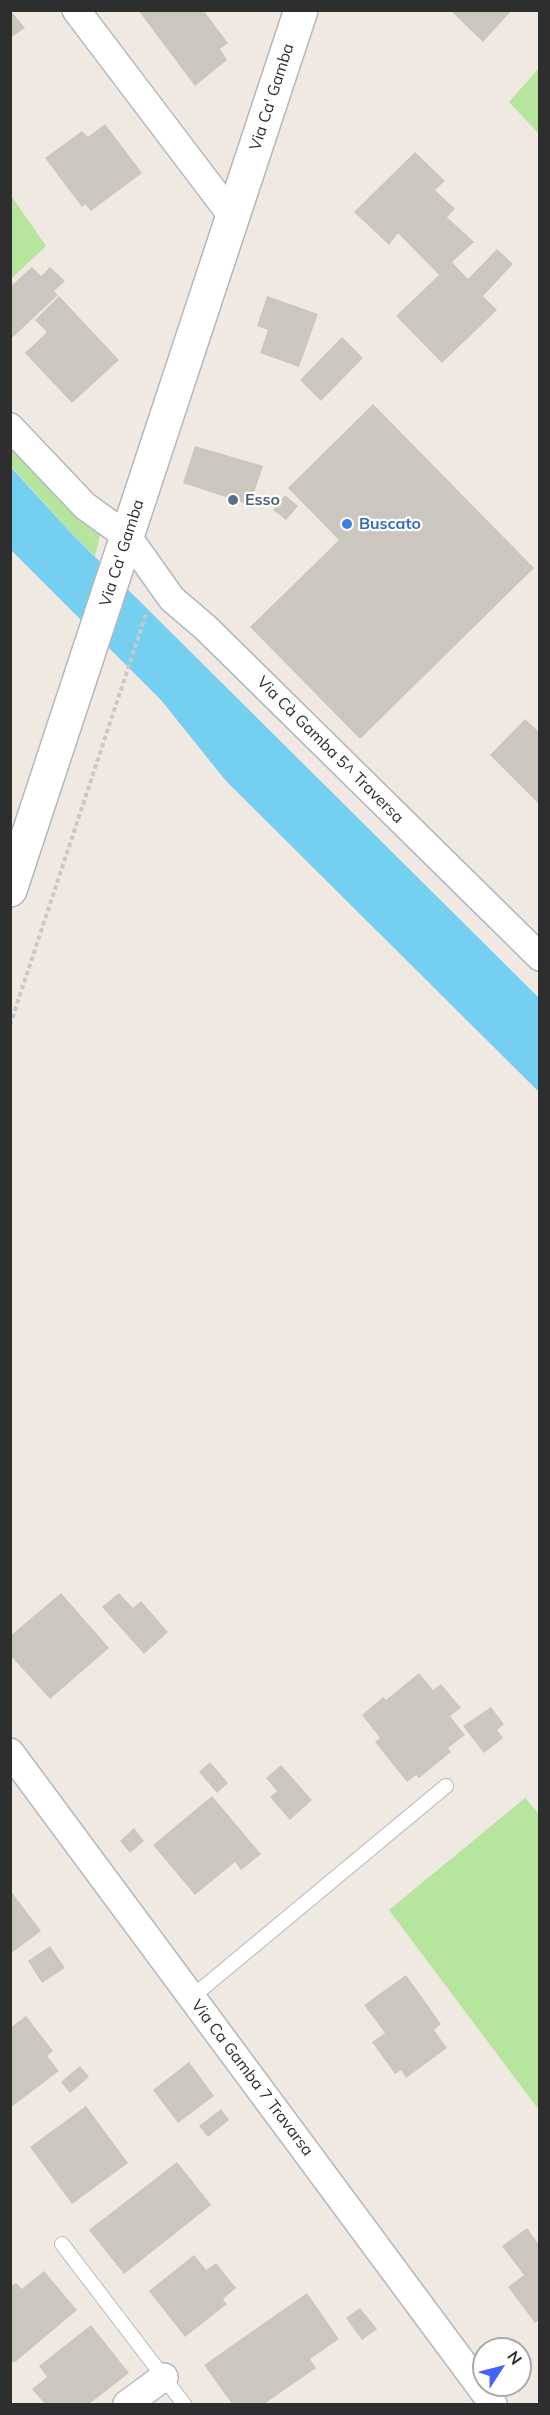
<!DOCTYPE html>
<html>
<head>
<meta charset="utf-8">
<style>
	body { margin:0 }
	#map { position:relative; width:550px; height:2415px; overflow:hidden; background:#efe9e1; font-family:Mulish,sans-serif }
	canvas { display:block }
	.frame { position:absolute; inset:0; border:12px solid #2e2e2e; pointer-events:none }
	.north { position:absolute; left:472px; top:2337px; width:60px; height:60px; box-sizing:border-box; background:#fff; border:2px solid #ababab; border-radius:50%; rotate:54deg; font-size:16px; font-weight:700; line-height:24px; text-align:center; color:#2e2e2e }
	.north::after { content:''; display:block; margin:auto; width:21px; height:27px; background:#4264fb; clip-path:polygon(50% 0,100% 100%,50% 72%,0 100%) }
</style>
</head>
<body>
<div id="map">
<canvas width="550" height="2415"></canvas>
<div class="frame"></div>
<div class="north">N</div>
</div>
<script>
const ctx = document.querySelector('canvas').getContext('2d');
ctx.lineJoin = 'round';
function paint(path, color) {
  ctx.fillStyle = color;
  ctx.fill(path, 'evenodd');
}
function toPath(rows) {
  const path = new Path2D();
  for (const r of rows) {
    path.moveTo(r[0], r[1]);
    for (let i = 2; i < r.length; i += 2) path.lineTo(r[i], r[i + 1]);
  }
  return path;
}
function strokePath(path, color, width, dash) {
  ctx.strokeStyle = color;
  ctx.lineWidth = width;
  ctx.lineCap = dash ? 'butt' : 'round';
  ctx.setLineDash(dash || []);
  ctx.stroke(path);
}
function write(font, color, halo, rows, align = 'center') {
  ctx.font = font + ' Mulish,sans-serif';
  ctx.lineWidth = 4.5;
  ctx.setLineDash([]);
  ctx.textBaseline = 'middle';
  ctx.strokeStyle = halo;
  ctx.fillStyle = color;
  for (const [text, x, y, turn = 0] of rows) {
    ctx.save();
    ctx.translate(x, y);
    ctx.rotate((+turn || 0) * Math.PI / 180);
    ctx.textAlign = isNaN(turn) ? turn : align;
    if (halo) ctx.strokeText(text, 0, 0);
    ctx.fillText(text, 0, 0);
    ctx.restore();
  }
}
paint(toPath([
	[539,68,539,134,509,102],
	[10,194,46,246,11,279,10,279],
	[10,443,101,532,95,556,69,531,11,466],
	[525,1798,540,1815,539,2110,389,1910]
]), '#b6e59e');
paint(toPath([
	[10,466,69,531,539,998,539,1092,226,781,161,700,11,550]
]), '#75cff0');
paint(toPath([
	[10,10,25,28,10,38],
	[138,10,203,10,228,43,220,49,227,60,195,86],
	[450,10,512,10,483,42],
	[105,124,142,173,91,211,85,204,82,207,45,158,82,131,88,137],
	[415,152,445,181,435,190,455,209,447,217,474,242,452,262,468,279,497,249,513,264,483,296,497,310,442,363,396,316,439,275,398,233,389,245,354,212],
	[32,267,41,276,50,267,65,281,54,291,58,295,13,337,10,336,10,287],
	[59,296,119,360,72,403,25,353,47,332,35,320],
	[267,296,318,314,299,367,260,353,268,330,257,326],
	[342,337,363,358,321,401,300,380],
	[373,404,534,568,360,739,250,627,339,540,288,488],
	[195,446,263,466,250,505,183,483],
	[285,495,298,506,286,520,273,510],
	[525,719,540,733,540,805,490,755],
	[61,1593,109,1648,50,1699,10,1655,10,1636],
	[119,1593,133,1608,141,1601,168,1632,144,1654,102,1607],
	[419,1673,433,1690,441,1684,461,1708,450,1716,465,1735,448,1748,451,1752,419,1778,416,1775,407,1782,375,1742,380,1738,362,1715,383,1697,386,1700],
	[491,1707,504,1724,497,1730,503,1738,484,1753,463,1726],
	[210,1762,228,1783,217,1793,199,1772],
	[281,1765,312,1800,290,1820,270,1797,277,1791,266,1778],
	[212,1796,261,1854,241,1870,235,1862,195,1895,153,1845],
	[134,1828,144,1841,130,1853,120,1841],
	[10,1890,41,1931,10,1954],
	[50,1946,65,1968,42,1983,28,1961],
	[406,1975,441,2024,434,2030,447,2048,406,2078,401,2070,395,2074,372,2042,385,2033,364,2005],
	[26,2016,53,2051,47,2056,59,2071,10,2108,10,2028],
	[189,2062,214,2096,178,2123,153,2090],
	[80,2066,89,2077,70,2093,61,2082],
	[86,2106,128,2163,72,2204,30,2147],
	[221,2109,229,2120,208,2137,199,2126],
	[177,2162,211,2205,124,2274,89,2230],
	[527,2228,540,2246,540,2319,535,2323,508,2287,524,2275,502,2246],
	[194,2255,206,2270,216,2263,236,2288,223,2299,227,2304,185,2337,149,2291],
	[44,2271,77,2310,14,2363,10,2358,10,2287,16,2283,22,2289],
	[307,2293,339,2339,310,2359,316,2368,264,2404,232,2404,204,2365],
	[360,2308,377,2329,362,2340,346,2318],
	[91,2325,129,2373,89,2404,45,2404,32,2389,47,2377,39,2366]
]), '#cbc7bf');
const lane = toPath([
	[192,1997,446,1786],
	[62,2244,184,2404]
]);
const street = toPath([
	[76,10,233,217],
	[10,427,85,506,128,537,172,599,206,628,540,957],
	[10,1752,493,2404],
	[127,2404,164,2377]
]);
const secondary = toPath([
	[10,890,301,10]
]);
strokePath(lane, '#b4b7c1', 16);
strokePath(street, '#b4b7c1', 30);
strokePath(secondary, '#b4b7c1', 36);
strokePath(toPath([
	[10,1025,146,614]
]), '#c9c9c9', 4, [4.5, 3]);
strokePath(lane, '#fff', 14);
strokePath(street, '#fff', 27);
strokePath(secondary, '#fff', 33);
for (const [x, y, r, color] of [
	[233,500,6,"#5c6f8a"],
	[347,524,6,"#3f7fe0"]
]) {
  const dot = new Path2D();
  dot.arc(x, y, r, 0, 2 * Math.PI);
  ctx.fillStyle = color;
  ctx.fill(dot);
  strokePath(dot, '#fff', 2);
}
write('16px', '#2e2e2e', '#fff', [
	["Via Ca' Gamba",272,97,-72],
	["Via Ca' Gamba",122,553,-72],
	["Via Cà Gamba 5^ Traversa",330,750,45],
	["Via Ca Gamba 7 Travarsa",252,2078,53]
]);
write('bold 16px', '#4e5e75', '#fff', [
	["Esso",245,500]
], 'left');
write('bold 16px', '#366cbe', '#fff', [
	["Buscato",359,524]
], 'left');
</script>
</body>
</html>
